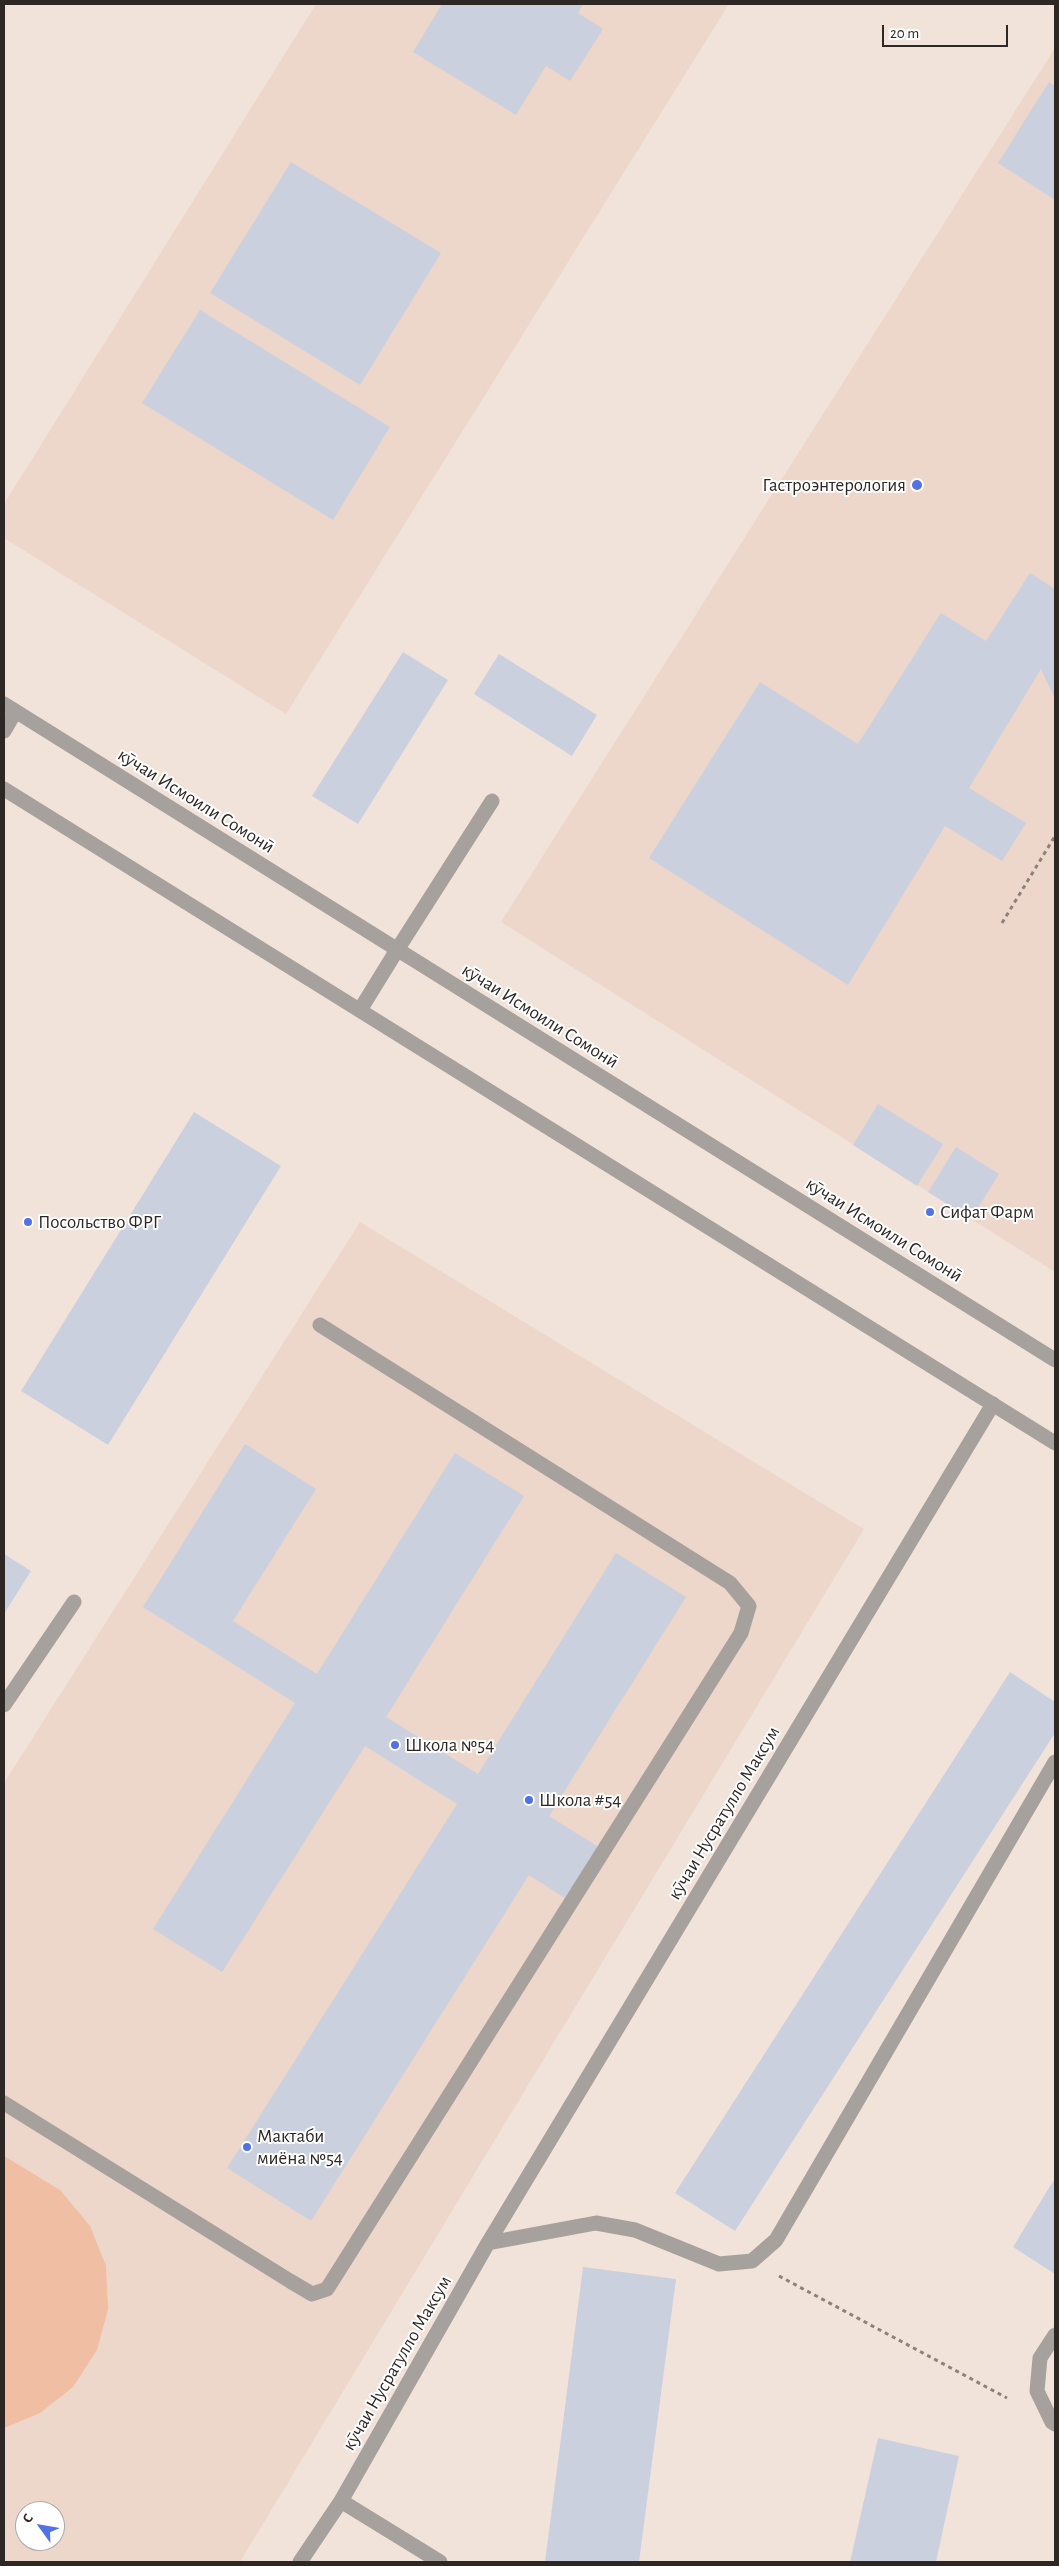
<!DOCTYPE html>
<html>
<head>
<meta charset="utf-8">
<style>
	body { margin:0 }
	#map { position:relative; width:1059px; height:2566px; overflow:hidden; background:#f2e3da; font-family:"Alegreya Sans",sans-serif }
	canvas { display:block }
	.frame { position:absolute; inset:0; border:5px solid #2e2825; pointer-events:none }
	.north { position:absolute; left:15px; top:2501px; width:50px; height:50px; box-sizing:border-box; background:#fff; border:1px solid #aba9a8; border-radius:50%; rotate:302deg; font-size:14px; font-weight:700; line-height:20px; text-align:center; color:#2e2825 }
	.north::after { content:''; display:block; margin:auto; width:18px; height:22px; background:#5271e6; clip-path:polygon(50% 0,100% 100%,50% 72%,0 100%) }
	.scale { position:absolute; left:882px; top:25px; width:126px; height:22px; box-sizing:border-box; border:2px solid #2e2825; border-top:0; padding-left:6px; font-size:15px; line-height:18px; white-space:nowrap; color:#2e2825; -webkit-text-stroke:4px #fff; paint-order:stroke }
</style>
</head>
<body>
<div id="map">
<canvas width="1059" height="2566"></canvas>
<div class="frame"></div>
<div class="north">С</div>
<div class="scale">20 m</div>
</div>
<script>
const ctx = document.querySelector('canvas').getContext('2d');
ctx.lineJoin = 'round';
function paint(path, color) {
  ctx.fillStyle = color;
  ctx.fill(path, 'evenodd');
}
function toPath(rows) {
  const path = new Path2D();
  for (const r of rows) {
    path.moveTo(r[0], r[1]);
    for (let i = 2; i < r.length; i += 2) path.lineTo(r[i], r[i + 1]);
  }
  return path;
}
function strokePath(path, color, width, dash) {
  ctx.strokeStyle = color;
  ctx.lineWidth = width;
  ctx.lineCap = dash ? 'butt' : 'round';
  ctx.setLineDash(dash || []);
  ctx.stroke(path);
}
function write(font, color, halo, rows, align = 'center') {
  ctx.font = font + ' "Alegreya Sans",sans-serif';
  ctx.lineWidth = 4;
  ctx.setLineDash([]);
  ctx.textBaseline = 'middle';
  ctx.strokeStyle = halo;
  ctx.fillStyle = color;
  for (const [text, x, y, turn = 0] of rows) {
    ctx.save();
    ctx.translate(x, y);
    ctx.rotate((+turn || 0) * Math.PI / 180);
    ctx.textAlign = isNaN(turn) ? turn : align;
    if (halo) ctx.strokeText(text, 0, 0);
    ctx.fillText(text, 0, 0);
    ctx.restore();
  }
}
paint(toPath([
	[316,4,729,4,286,714,4,538,4,504],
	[1055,48,1055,1272,501,922],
	[360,1222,864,1529,240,2562,4,2562,4,1783],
	[25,2511,55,2511,55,2541,25,2541]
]), '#edd6ca');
paint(toPath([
	[4,2156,60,2190,90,2226,106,2266,108,2309,97,2350,73,2387,40,2413,4,2428]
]), '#f0bea2');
paint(toPath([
	[442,4,583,4,578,13,603,29,570,81,546,66,516,115,413,52],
	[1049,82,1055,86,1055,200,998,163],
	[291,162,441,253,360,385,210,293],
	[200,310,390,427,333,520,142,403],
	[1030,573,1055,589,1055,699,1041,669,969,788,1026,823,1002,861,945,826,848,985,649,858,760,682,858,744,941,613,986,641],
	[403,652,448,680,358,824,312,796],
	[499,654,597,715,572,756,474,694],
	[878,1104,943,1144,917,1186,853,1145],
	[194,1112,281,1166,108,1445,21,1391],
	[956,1147,999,1174,971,1219,928,1192],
	[245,1444,316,1489,233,1621,317,1674,455,1453,524,1496,386,1717,478,1774,616,1553,686,1597,549,1816,600,1848,568,1900,529,1875,311,2221,227,2168,457,1804,365,1746,222,1972,153,1929,295,1703,143,1607],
	[4,1554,31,1571,4,1614],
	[1010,1672,1055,1702,1055,1733,735,2231,675,2193],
	[1055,2178,1055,2274,1013,2247],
	[583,2267,676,2279,639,2562,545,2562],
	[878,2438,959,2456,936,2562,850,2562]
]), '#cbd0df');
strokePath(toPath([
	[1002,923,1055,836],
	[779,2276,1007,2398]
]), '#8c827c', 3, [4, 4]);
strokePath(toPath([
	[4,731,15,712],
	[397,950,492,801],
	[4,1705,74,1602],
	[4,2103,290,2281,312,2294,327,2289,741,1633,749,1606,730,1583,320,1325],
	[488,2243,596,2223,635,2230,719,2264,752,2261,776,2240,1055,1762],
	[1055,2335,1040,2358,1037,2391,1052,2422,1055,2424],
	[341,2501,440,2562],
	[300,2562,341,2501,488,2243,993,1404]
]), '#a7a19d', 15);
strokePath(toPath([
	[4,704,1055,1360],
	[4,789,1055,1443],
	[360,1010,397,950]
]), '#a7a19d', 15);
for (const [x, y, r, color] of [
	[917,485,6,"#5271e6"],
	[930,1212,5,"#5271e6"],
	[28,1222,5,"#5271e6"],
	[395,1745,5,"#5271e6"],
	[529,1800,5,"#5271e6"],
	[247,2147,5,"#5271e6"]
]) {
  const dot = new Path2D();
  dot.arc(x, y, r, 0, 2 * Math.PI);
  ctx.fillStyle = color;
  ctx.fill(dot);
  strokePath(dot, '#fff', 2);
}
write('19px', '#2e2825', '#fff', [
	["Гастроэнтерология",906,485,"right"],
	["Сифат Фарм",940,1212],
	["Посольство ФРГ",38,1222],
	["Школа №54",405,1745],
	["Школа #54",539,1800],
	["Мактаби",257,2136],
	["миёна №54",257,2158]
], 'left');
write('19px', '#2e2825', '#fff', [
	["кӯчаи Исмоили Сомонӣ",196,801,32],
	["кӯчаи Исмоили Сомонӣ",540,1016,32],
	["кӯчаи Исмоили Сомонӣ",884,1230,32],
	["кӯчаи Нусратулло Максум",724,1813,-59],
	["кӯчаи Нусратулло Максум",397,2363,-60]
]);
</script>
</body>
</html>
